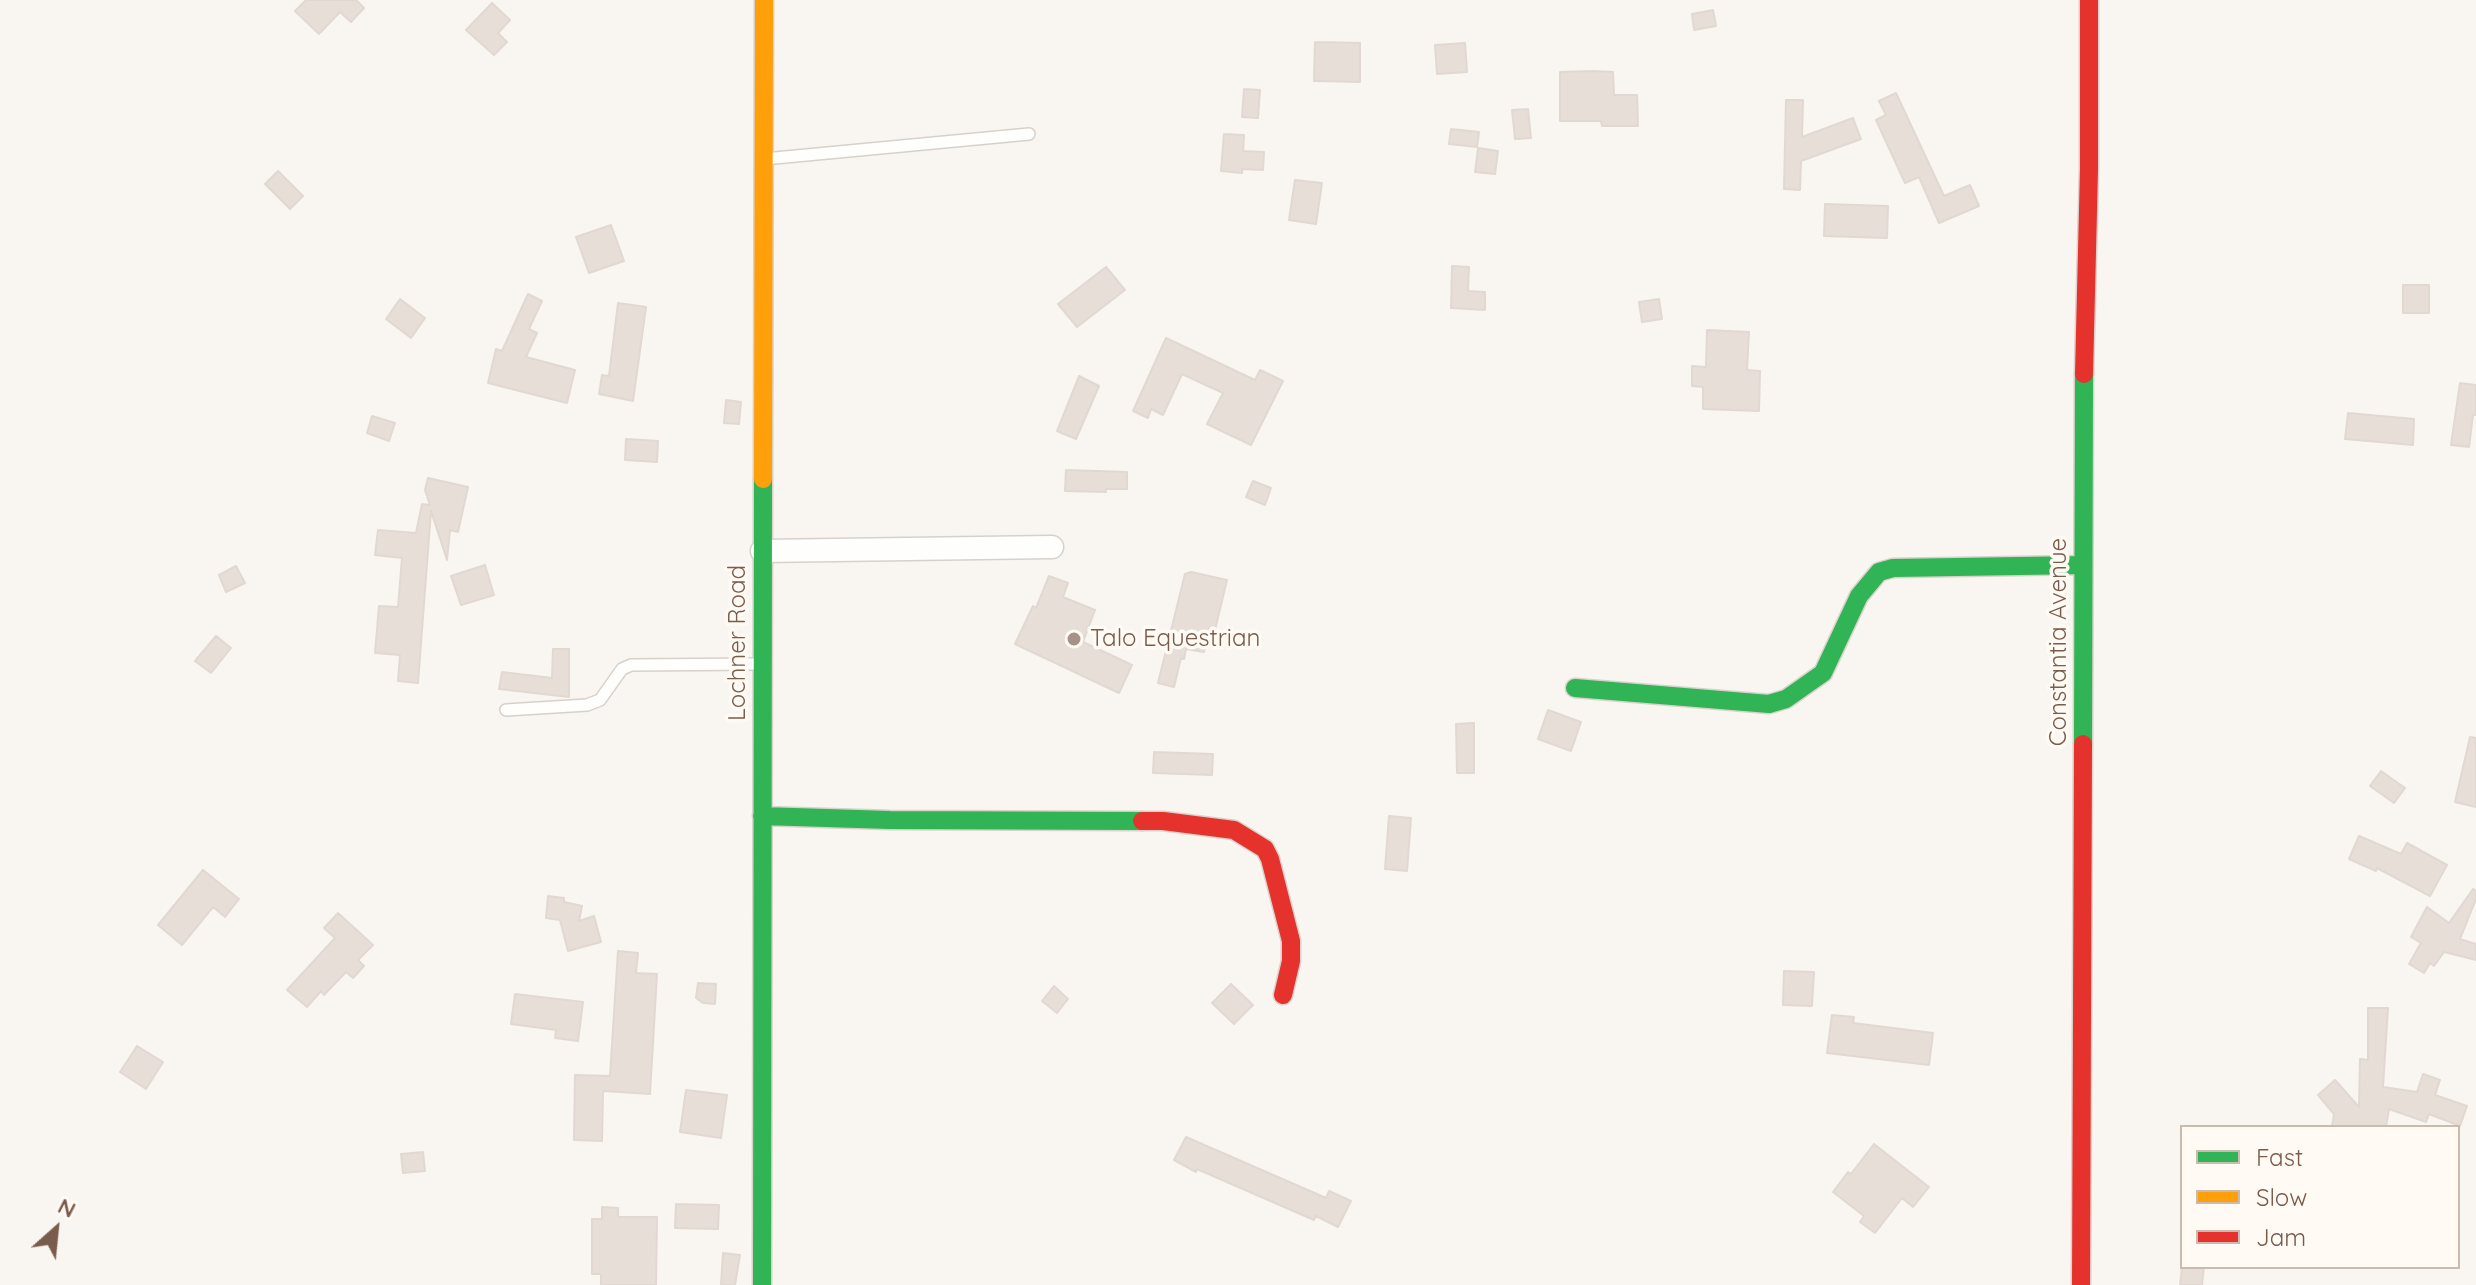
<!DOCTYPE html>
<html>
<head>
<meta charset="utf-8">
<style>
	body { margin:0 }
	#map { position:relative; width:2476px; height:1285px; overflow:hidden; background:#f9f5f0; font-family:Quicksand,sans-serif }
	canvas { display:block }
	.legend { position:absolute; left:2180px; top:1125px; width:280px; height:144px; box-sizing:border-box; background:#fffaf3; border:2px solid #cabbb1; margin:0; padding:10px 14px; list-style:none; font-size:24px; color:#7a5c4d }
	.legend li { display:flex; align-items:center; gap:16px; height:40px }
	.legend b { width:40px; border:2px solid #cabbb1 }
	.north { position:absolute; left:16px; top:1189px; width:80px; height:80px; -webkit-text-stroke:6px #fffaf3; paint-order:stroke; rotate:27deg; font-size:22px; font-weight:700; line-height:32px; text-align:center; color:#7a5c4d }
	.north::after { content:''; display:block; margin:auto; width:28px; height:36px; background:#7a5c4d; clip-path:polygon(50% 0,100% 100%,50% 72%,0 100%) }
</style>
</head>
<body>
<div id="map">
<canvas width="2476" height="1285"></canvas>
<ul class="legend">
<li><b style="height:10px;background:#30b455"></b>Fast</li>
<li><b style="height:10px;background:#ff9f0a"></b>Slow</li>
<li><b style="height:10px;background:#e5322d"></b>Jam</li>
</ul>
<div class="north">N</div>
</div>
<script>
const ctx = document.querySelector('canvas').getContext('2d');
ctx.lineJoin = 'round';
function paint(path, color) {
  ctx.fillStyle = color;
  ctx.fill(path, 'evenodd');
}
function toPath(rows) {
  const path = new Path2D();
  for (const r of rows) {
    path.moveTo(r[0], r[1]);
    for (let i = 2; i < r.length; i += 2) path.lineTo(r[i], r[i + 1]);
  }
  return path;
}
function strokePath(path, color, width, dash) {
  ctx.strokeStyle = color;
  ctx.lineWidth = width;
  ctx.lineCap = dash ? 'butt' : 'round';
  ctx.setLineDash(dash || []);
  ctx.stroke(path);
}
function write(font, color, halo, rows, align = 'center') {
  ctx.font = font + ' Quicksand,sans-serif';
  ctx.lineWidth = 7;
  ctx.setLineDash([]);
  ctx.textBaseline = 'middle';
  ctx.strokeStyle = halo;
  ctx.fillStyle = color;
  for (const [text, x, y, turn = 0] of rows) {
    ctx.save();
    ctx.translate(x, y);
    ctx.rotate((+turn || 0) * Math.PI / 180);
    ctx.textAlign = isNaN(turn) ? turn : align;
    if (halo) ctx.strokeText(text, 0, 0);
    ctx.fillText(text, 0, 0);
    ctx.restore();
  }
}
const building = toPath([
	[306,0,356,0,364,8,351,22,340,12,319,34,295,11,306,0],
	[492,3,510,20,498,33,507,42,494,55,466,30,492,3],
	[1713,10,1716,26,1694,30,1692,14,1713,10],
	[1315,42,1360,43,1360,82,1314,81,1315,42],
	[1465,43,1467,72,1437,74,1435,45,1465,43],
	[1593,71,1613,72,1614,95,1637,95,1638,126,1602,126,1601,121,1560,121,1560,72,1593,71],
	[1244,89,1260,90,1258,118,1242,117,1244,89],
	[1896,93,1944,196,1970,185,1979,206,1939,223,1919,177,1905,183,1876,120,1886,115,1879,101,1896,93],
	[1786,100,1803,100,1802,137,1853,118,1861,139,1801,161,1800,190,1784,189,1786,100],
	[1528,109,1531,138,1515,139,1512,110,1528,109],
	[1451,129,1479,132,1477,147,1449,144,1451,129],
	[1224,134,1244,135,1243,151,1264,152,1263,170,1242,169,1242,173,1221,171,1224,134],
	[1478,148,1498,151,1495,174,1475,172,1478,148],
	[278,171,303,196,290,209,265,184,278,171],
	[1295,180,1322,183,1316,224,1289,220,1295,180],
	[1825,204,1888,206,1887,238,1824,236,1825,204],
	[611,225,624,261,589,273,576,237,611,225],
	[1452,266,1469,267,1468,291,1485,292,1485,310,1451,308,1452,266],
	[1106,267,1125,290,1077,327,1058,304,1106,267],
	[2403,285,2429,285,2429,313,2403,313,2403,285],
	[528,294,542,301,529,329,537,333,526,357,575,370,567,403,488,383,496,349,502,351,528,294],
	[400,299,425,318,411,338,386,319,400,299],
	[1659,299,1662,319,1642,322,1639,302,1659,299],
	[618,303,646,307,633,401,599,394,602,375,609,376,618,303],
	[1707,330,1749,332,1747,370,1760,371,1759,411,1703,409,1703,387,1692,386,1692,366,1706,367,1707,330],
	[1166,338,1255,380,1260,370,1283,381,1251,445,1207,424,1223,393,1182,374,1163,415,1151,409,1148,418,1133,411,1166,338],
	[1079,376,1099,386,1076,439,1057,431,1079,376],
	[2460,383,2476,385,2476,415,2473,415,2469,447,2451,445,2460,383],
	[726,400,741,402,739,424,724,423,726,400],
	[2348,413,2414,419,2413,445,2345,439,2348,413],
	[372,416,395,423,389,441,367,433,372,416],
	[626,439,658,441,657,462,625,460,626,439],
	[1066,470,1127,472,1127,489,1106,489,1106,492,1065,491,1066,470],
	[428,478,468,487,458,532,450,530,447,560,431,511,418,683,398,681,400,655,375,653,379,606,398,607,402,558,375,555,378,530,416,533,422,504,430,505,425,490,428,478],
	[1253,481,1271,488,1265,505,1246,497,1253,481],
	[485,565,494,595,461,605,451,576,485,565],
	[236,566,245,583,226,592,219,575,236,566],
	[1191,572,1227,580,1215,630,1209,628,1204,652,1186,649,1184,659,1181,658,1174,687,1158,683,1185,574,1191,572],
	[1049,576,1068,583,1063,597,1095,610,1083,642,1132,665,1119,693,1015,644,1033,606,1036,608,1049,576],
	[216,636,231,648,211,673,195,661,216,636],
	[553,649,569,649,569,697,499,689,502,672,552,678,553,649],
	[1548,710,1581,722,1571,751,1538,739,1548,710],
	[1474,723,1474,773,1457,773,1456,724,1474,723],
	[2470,737,2476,738,2476,807,2455,802,2470,737],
	[1154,752,1213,754,1212,775,1153,773,1154,752],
	[2381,771,2405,788,2394,803,2370,786,2381,771],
	[1389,816,1411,818,1407,871,1385,869,1389,816],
	[2359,836,2401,854,2407,843,2447,865,2430,896,2377,868,2376,871,2349,859,2359,836],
	[203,870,239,899,225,917,213,907,182,945,158,925,203,870],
	[2473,889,2476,891,2476,899,2460,939,2476,944,2476,960,2444,952,2434,966,2430,963,2424,973,2409,964,2421,943,2411,937,2427,907,2449,923,2473,889],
	[548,896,564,898,564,902,582,906,579,921,594,916,601,942,568,951,560,920,546,918,548,896],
	[338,913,373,945,358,960,364,966,353,978,346,972,324,995,321,991,307,1007,287,990,335,938,324,928,338,913],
	[618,951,638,953,636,973,657,974,650,1094,603,1091,602,1141,574,1140,575,1075,610,1076,618,951],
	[1784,971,1814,972,1812,1006,1783,1005,1784,971],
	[698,983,716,984,715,1004,703,1003,696,998,698,983],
	[1231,984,1253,1005,1234,1024,1212,1003,1231,984],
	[1054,986,1068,999,1057,1013,1042,1001,1054,986],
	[515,994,583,1002,578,1041,555,1038,556,1030,511,1024,515,994],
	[2368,1008,2388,1008,2383,1087,2417,1092,2423,1074,2440,1080,2435,1095,2467,1106,2460,1126,2429,1114,2426,1122,2389,1109,2386,1127,2332,1127,2334,1114,2318,1095,2335,1080,2359,1107,2360,1059,2368,1060,2368,1008],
	[1832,1015,1854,1017,1853,1023,1933,1033,1929,1065,1827,1053,1832,1015],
	[137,1046,163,1062,146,1089,120,1072,137,1046],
	[686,1090,727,1095,721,1138,680,1132,686,1090],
	[1186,1137,1326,1198,1329,1191,1351,1201,1338,1227,1316,1216,1314,1220,1197,1169,1196,1172,1174,1160,1186,1137],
	[1874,1144,1929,1187,1913,1207,1902,1198,1875,1233,1860,1222,1864,1216,1833,1192,1848,1172,1851,1174,1874,1144],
	[423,1152,425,1171,403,1173,401,1154,423,1152],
	[676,1204,719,1205,718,1229,675,1228,676,1204],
	[602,1207,618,1208,618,1217,657,1217,656,1285,601,1285,601,1274,592,1274,592,1219,602,1219,602,1207],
	[723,1253,740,1255,735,1285,721,1285,723,1253],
	[2182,1267,2204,1267,2202,1285,2180,1285,2182,1267]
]);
paint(building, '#e6ded7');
strokePath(building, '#e2d8d2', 2);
const lane = toPath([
	[764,159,1029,134],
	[506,710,587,705,600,700,622,669,631,665,762,664]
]);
const street = toPath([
	[762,551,1052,547]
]);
const fast = toPath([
	[1575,688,1769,704,1786,699,1823,673,1859,596,1879,572,1893,568,2083,565],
	[2083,744,2084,374],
	[762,816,890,820,1142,821],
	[762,1285,763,479]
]);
const slow = toPath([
	[763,479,764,0]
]);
const jam = toPath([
	[2084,374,2089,169,2089,0],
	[1142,821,1163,821,1234,830,1265,849,1270,859,1291,941,1291,961,1283,995],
	[2081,1285,2083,744]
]);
strokePath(lane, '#d7d1cb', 14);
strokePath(street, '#d7d1cb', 25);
strokePath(fast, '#d9d2cb', 21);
strokePath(slow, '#d9d2cb', 21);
strokePath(jam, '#d9d2cb', 21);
strokePath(lane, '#fefefd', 11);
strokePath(street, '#fefefd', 22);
strokePath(fast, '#30b455', 18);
strokePath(slow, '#ff9f0a', 18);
strokePath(jam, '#e5322d', 18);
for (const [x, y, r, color] of [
	[1074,639,8,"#a69286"]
]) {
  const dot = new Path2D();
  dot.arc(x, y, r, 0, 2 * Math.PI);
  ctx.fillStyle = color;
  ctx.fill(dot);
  strokePath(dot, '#fffaf3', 3);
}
write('24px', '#7a5c4d', '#fffaf3', [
	["Talo Equestrian",1090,639]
], 'left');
write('24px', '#7a5c4d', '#fffaf3', [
	["Constantia Avenue",2059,642,-90],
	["Lochner Road",738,643,-90]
]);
</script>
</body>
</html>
